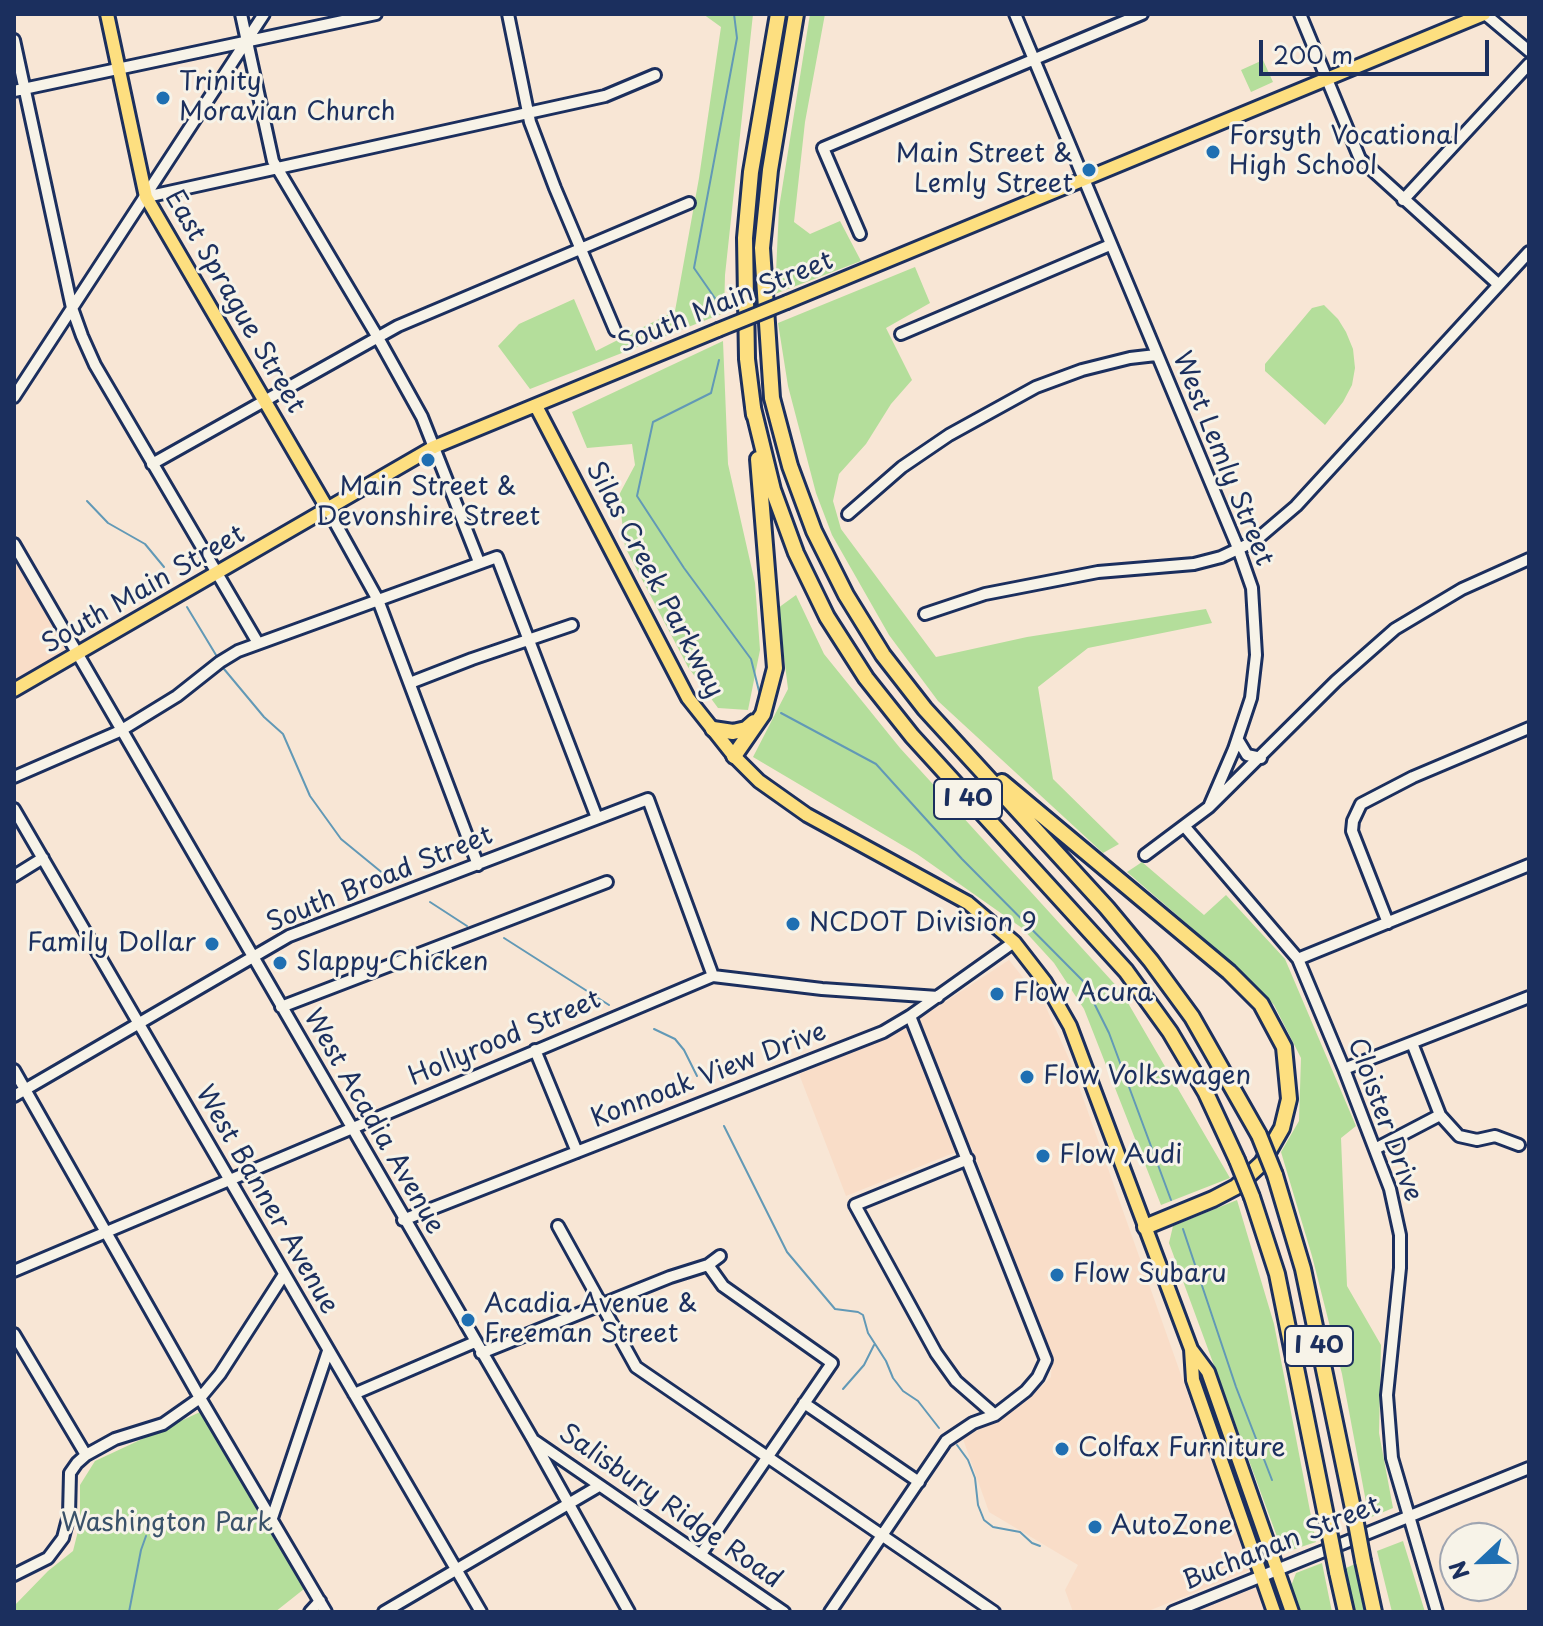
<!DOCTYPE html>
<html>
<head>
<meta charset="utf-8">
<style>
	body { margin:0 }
	#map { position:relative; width:1543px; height:1626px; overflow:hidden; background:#f8e6d5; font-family:"Playpen Sans",sans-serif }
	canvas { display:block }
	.frame { position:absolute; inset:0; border:16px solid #1b2f5e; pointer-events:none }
	.north { position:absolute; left:1439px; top:1522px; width:80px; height:80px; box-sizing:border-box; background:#f7f3e8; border:2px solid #9fa5b1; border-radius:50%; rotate:248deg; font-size:22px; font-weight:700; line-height:32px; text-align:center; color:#1b2f5e }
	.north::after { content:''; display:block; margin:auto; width:28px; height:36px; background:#1f6fb2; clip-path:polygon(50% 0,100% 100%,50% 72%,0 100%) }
	.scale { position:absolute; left:1259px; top:40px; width:230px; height:36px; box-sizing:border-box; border:4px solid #1b2f5e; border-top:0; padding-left:10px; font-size:24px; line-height:28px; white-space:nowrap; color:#1b2f5e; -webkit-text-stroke:6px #f7f3e8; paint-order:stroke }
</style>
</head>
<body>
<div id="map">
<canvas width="1543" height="1626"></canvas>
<div class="frame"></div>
<div class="north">N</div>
<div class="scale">200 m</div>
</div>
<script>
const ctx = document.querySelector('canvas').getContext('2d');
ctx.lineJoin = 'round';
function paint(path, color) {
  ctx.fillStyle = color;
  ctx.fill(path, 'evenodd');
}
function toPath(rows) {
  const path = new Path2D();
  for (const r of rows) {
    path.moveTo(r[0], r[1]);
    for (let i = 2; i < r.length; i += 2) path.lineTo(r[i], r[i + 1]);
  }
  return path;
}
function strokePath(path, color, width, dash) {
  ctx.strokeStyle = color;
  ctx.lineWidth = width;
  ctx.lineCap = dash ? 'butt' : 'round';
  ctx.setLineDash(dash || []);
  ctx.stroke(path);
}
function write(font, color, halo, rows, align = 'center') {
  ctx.font = font + ' "Playpen Sans",sans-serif';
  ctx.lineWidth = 6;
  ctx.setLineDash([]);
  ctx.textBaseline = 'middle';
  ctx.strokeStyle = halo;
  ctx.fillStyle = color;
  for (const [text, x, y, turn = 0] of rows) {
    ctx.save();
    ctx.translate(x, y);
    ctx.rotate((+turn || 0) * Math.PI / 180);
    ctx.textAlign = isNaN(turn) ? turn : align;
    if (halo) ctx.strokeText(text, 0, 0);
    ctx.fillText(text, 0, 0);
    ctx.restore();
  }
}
paint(toPath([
	[14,544,77,655,14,692],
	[1009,960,1045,1005,1070,1061,1250,1570,1146,1612,1073,1612,1065,1590,1078,1565,989,1512,963,1439,1027,1401,1051,1377,1052,1358,971,1146,846,1196,799,1074,891,1037],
	[1260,1586,1269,1612,1195,1612]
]), '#f9ddc8');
paint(toPath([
	[703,14,753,14,725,275,724,313,530,389,498,346,519,324,574,299,596,351,675,311,699,178,721,27],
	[810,14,825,14,805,122,794,222,810,234,840,221,861,261,775,294,779,208],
	[1263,60,1273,82,1251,92,1241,70],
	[915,267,930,303,886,328,912,380,891,404,866,444,839,474,833,501,841,529,936,657,1027,637,1206,609,1212,623,1088,648,1038,687,1053,779,1119,844,1103,853,938,701,889,635,832,535,816,493,788,386,778,323],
	[1324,305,1338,319,1346,332,1353,349,1355,368,1352,385,1343,402,1325,425,1265,371,1265,364,1312,308],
	[723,341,728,464,755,583,760,650,748,710,718,708,688,667,625,547,619,495,635,465,632,444,587,448,572,412],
	[796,595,824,654,900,748,1121,991,1230,1178,1161,1205,1084,1009,1054,963,1022,928,917,854,753,757,788,689,778,608],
	[1142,862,1204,915,1226,895,1285,959,1356,1126,1341,1138,1347,1286,1381,1345,1379,1433,1393,1508,1369,1518,1342,1374,1312,1256,1281,1152,1299,1121,1301,1058,1274,1005,1230,961,1127,872],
	[1237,1200,1274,1324,1316,1542,1283,1553,1169,1243,1173,1226],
	[200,1412,304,1589,275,1612,14,1612,14,1606,48,1571,73,1551,80,1523,80,1485,95,1461],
	[1403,1541,1425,1612,1392,1612,1377,1551],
	[1322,1563,1332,1612,1301,1612,1291,1586,1296,1573],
	[1355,1564,1364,1612,1354,1612,1346,1568]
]), '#b4de9b');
strokePath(toPath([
	[719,304,694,268,737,38,734,14],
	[719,360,711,393,653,422,637,496,684,568,751,659,760,695],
	[87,501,108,523,145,544,164,567],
	[187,607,216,655],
	[224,669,264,717,283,734,310,796,341,839,385,875],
	[781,713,876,764,962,859,1083,981,1109,1033,1171,1200],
	[430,902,467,926],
	[504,938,609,1005],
	[654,1029,675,1039,684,1050,697,1076],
	[724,1126,787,1252,835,1309,858,1312,863,1315,868,1333,886,1361,893,1378,903,1391,918,1401,939,1428],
	[1183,1229,1236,1387,1272,1480],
	[843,1389,864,1365,874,1345],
	[957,1445,968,1460,975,1478,978,1505,984,1520,993,1527,1020,1532,1032,1543,1040,1546],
	[129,1612,141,1550,146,1536]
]), '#6299b6', 2);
const minor = toPath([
	[241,14,273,161,377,336,422,417,479,562],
	[508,14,530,122,555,188,615,330],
	[1015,14,1238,548,1252,588,1256,655,1251,698,1234,749,1209,807],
	[1300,14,1360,159,1499,285],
	[1485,14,1529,51],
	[14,40,72,308,82,336,95,365,258,643],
	[14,91,376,14],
	[146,197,605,96,655,75],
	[1403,200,1529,64],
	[860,234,823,148,1142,14],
	[901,334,1110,245],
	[14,397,264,14],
	[152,464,398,326,689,203],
	[327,508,378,600,478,865],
	[848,514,902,467,949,435,1036,387,1082,370,1130,358,1156,355],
	[14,544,532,1438,629,1612],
	[925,614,985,594,1098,572,1194,564,1221,557,1255,541,1296,506,1529,252],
	[410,683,472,659,572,625],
	[1238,740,1247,755,1261,758],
	[14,777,120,731,177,696,220,662,238,651,497,557,597,818],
	[14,809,481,1612],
	[1185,827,1298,959,1344,1069,1390,1189,1400,1235,1400,1268,1387,1395,1392,1458,1437,1612],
	[1145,855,1209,807,1336,681,1395,629,1462,589,1529,559],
	[14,876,43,858],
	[1388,923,1352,831,1353,821,1361,804,1413,777,1529,728],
	[1298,959,1529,865],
	[281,1007,607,882],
	[1412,1043,1440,1115,1459,1136,1477,1140,1495,1136,1519,1145],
	[535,1050,577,1152],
	[1344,1069,1529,997],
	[14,1070,200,1398,326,1612],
	[14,1096,289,936,648,799,713,976],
	[1375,1149,1440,1115],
	[968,1159,855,1205,936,1353,956,1381,995,1415],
	[403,1220,883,1032,910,1016,1014,942],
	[558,1226,636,1367,994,1612],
	[14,1271,713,976,822,989,938,997],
	[14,1334,86,1455],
	[481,1353,670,1277,708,1265,720,1256],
	[354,1394,475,1342],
	[804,1403,919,1482],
	[535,1441,784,1612],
	[272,1518,328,1351],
	[701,1554,832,1363,723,1286,708,1265],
	[14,1575,48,1558,63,1538,69,1515,70,1473,77,1463,86,1455,115,1439,163,1424,200,1398,220,1374,283,1276],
	[310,1612,320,1601],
	[384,1612,599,1486],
	[830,1612,946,1441,973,1423,995,1415,1026,1391,1038,1377,1046,1360,910,1016],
	[1173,1612,1529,1468]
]);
const major = toPath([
	[107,14,146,197,327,508],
	[787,302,1484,14],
	[536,406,688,698,734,756,759,781,807,815,968,903,1014,942,1045,982,1070,1026,1191,1349,1208,1372,1292,1612],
	[14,690,434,447,718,330],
	[1191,1349,1193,1380,1274,1612]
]);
const highway = toPath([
	[796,14,770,170,762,248,772,398,790,466,814,531,846,595,883,655,925,709,1107,908,1151,961,1192,1017,1259,1135],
	[753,408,773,490,796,553,827,617,866,678,912,736,1126,971,1170,1032,1206,1093,1237,1160],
	[754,415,747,359,745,238,751,172,778,14],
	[713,729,733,732,746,729,754,722],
	[734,756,763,714,775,668,758,459],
	[1002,782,1229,972,1261,1004,1284,1047,1289,1099,1282,1128,1262,1163,1236,1187,1213,1199,1145,1227],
	[1275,1175,1303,1269,1355,1518],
	[1252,1197,1277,1274,1328,1526],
	[1363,1561,1374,1612],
	[1337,1572,1346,1612]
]);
strokePath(minor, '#1b2f5e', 16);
strokePath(major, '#1b2f5e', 18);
strokePath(highway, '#1b2f5e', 20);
strokePath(minor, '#f7f3e8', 10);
strokePath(major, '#fddf80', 12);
strokePath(highway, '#fddf80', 14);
const majorBridge = toPath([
	[718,330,787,302]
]);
const highwayBridge = toPath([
	[1259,1135,1275,1175],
	[1237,1160,1252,1197],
	[1355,1518,1363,1561],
	[1328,1526,1337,1572]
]);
strokePath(majorBridge, '#1b2f5e', 18, []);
strokePath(highwayBridge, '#1b2f5e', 20, []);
strokePath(majorBridge, '#fddf80', 12);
strokePath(highwayBridge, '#fddf80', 14);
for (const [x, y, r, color] of [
	[163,98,8,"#1f6fb2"],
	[1213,152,8,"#1f6fb2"],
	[1089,170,8,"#1f6fb2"],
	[428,460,8,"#1f6fb2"],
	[793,924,8,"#1f6fb2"],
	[212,944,8,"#1f6fb2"],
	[280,963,8,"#1f6fb2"],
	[997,994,8,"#1f6fb2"],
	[1027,1077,8,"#1f6fb2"],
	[1043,1156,8,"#1f6fb2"],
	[1057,1275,8,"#1f6fb2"],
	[468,1320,8,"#1f6fb2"],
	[1062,1449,8,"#1f6fb2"],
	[1095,1527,8,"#1f6fb2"]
]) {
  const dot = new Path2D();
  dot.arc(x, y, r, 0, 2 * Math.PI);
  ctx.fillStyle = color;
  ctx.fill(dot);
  strokePath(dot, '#f7f3e8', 3);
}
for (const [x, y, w] of [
	[968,799,68],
	[1319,1346,68]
]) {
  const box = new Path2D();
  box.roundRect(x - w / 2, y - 20, w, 40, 6);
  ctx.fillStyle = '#f7f3e8';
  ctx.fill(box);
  strokePath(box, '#1b2f5e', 2);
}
write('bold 24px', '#1b2f5e', null, [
	["I 40",968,799],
	["I 40",1319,1346]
]);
write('26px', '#1b2f5e', '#f7f3e8', [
	["Trinity",179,83],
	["Moravian Church",179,113],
	["Forsyth Vocational",1229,137],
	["High School",1229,167],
	["Main Street &",1073,155,"right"],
	["Lemly Street",1073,185,"right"],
	["Main Street &",428,488,"center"],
	["Devonshire Street",428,518,"center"],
	["NCDOT Division 9",809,924],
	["Family Dollar",196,944,"right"],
	["Slappy Chicken",296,963],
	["Flow Acura",1013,994],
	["Flow Volkswagen",1043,1077],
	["Flow Audi",1059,1156],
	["Flow Subaru",1073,1275],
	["Acadia Avenue &",484,1305],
	["Freeman Street",484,1335],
	["Colfax Furniture",1078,1449],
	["AutoZone",1111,1527]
], 'left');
write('26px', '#1b2f5e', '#f7f3e8', [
	["East Sprague Street",234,302,60],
	["South Main Street",726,303,-22],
	["West Lemly Street",1222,459,68],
	["Silas Creek Parkway",654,580,62],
	["South Main Street",144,590,-30],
	["South Broad Street",380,880,-22],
	["Hollyrood Street",505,1039,-23],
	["Konnoak View Drive",709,1076,-21],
	["Cloister Drive",1384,1120,70],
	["West Acadia Avenue",373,1122,60],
	["West Banner Avenue",266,1200,60],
	["Salisbury Ridge Road",670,1507,35],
	["Buchanan Street",1282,1544,-22]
]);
write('26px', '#3a526a', '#f7f3e8', [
	["Washington Park",167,1524]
]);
</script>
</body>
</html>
